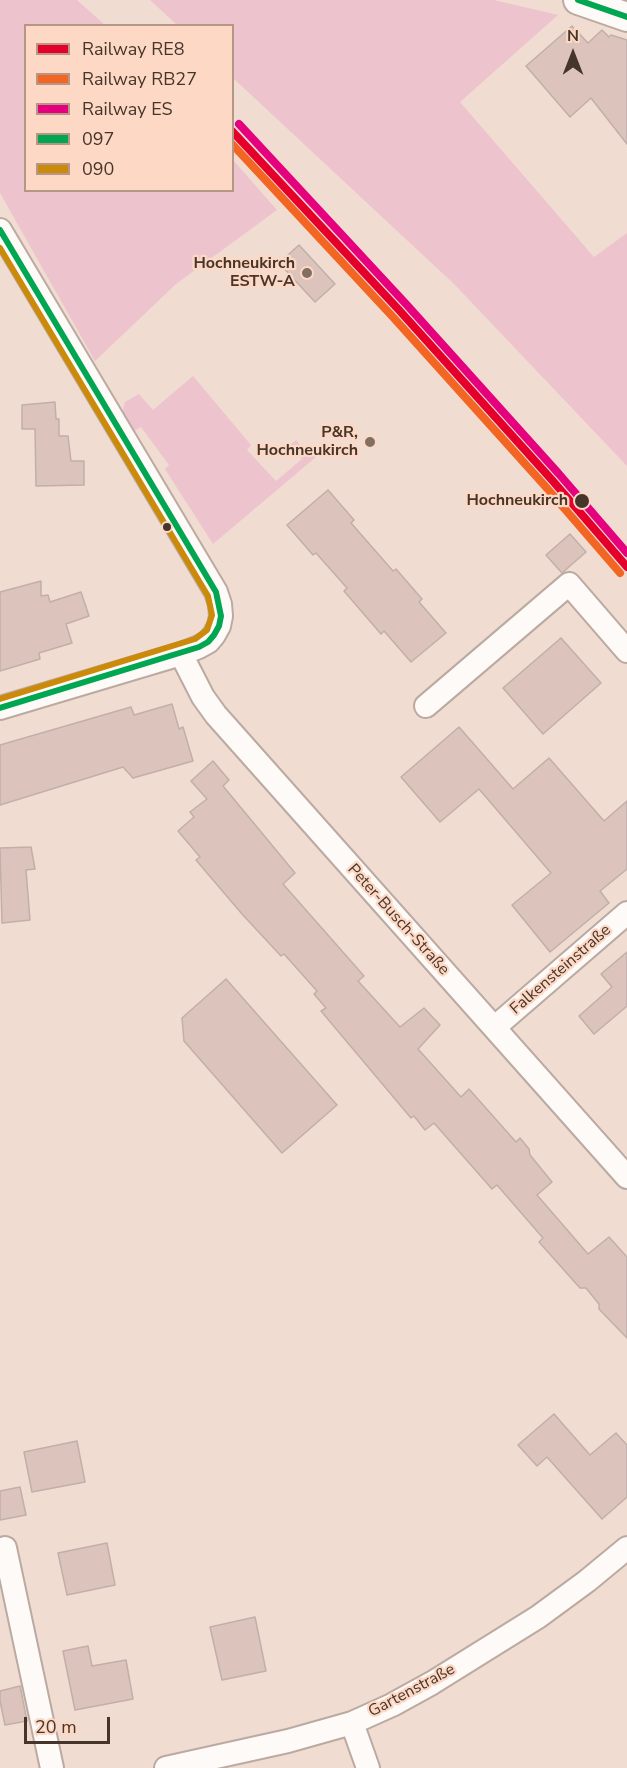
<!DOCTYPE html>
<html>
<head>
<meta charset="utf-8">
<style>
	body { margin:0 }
	#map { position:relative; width:627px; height:1768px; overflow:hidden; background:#f0dcd1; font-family:"Nunito Sans",sans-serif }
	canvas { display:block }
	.legend { position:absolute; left:24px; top:24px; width:210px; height:168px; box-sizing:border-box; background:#fdd8c4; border:2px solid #b49786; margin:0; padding:8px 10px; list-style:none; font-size:18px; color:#46352a }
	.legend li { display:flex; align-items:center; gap:12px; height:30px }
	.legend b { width:30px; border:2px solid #b49786 }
	.north { position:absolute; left:543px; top:24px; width:60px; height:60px; -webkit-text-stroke:4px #fdd8c4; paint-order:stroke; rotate:0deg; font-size:16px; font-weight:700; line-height:24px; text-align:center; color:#46352a }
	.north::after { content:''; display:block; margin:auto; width:21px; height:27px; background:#46352a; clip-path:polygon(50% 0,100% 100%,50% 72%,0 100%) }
	.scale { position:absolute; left:24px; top:1717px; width:86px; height:27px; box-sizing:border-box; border:3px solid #46352a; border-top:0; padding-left:8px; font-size:18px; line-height:21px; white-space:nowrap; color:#46352a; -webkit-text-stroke:4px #fdd8c4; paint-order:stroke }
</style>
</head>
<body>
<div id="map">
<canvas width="627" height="1768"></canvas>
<ul class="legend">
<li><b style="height:8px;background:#e4002b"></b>Railway RE8</li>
<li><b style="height:8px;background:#f26522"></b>Railway RB27</li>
<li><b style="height:8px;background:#e5007d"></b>Railway ES</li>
<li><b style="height:8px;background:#00a651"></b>097</li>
<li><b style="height:8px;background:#cb8a0a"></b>090</li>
</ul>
<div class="north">N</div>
<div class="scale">20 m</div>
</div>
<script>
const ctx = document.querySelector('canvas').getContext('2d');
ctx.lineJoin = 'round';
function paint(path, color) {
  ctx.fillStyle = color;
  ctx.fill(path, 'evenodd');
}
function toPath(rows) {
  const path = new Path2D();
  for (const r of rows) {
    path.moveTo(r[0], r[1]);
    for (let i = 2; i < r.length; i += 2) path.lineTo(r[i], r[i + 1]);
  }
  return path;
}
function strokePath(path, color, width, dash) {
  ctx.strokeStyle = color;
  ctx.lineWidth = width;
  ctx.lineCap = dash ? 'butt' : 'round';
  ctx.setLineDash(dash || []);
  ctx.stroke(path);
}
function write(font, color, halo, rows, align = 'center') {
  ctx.font = font + ' "Nunito Sans",sans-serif';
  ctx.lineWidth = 4.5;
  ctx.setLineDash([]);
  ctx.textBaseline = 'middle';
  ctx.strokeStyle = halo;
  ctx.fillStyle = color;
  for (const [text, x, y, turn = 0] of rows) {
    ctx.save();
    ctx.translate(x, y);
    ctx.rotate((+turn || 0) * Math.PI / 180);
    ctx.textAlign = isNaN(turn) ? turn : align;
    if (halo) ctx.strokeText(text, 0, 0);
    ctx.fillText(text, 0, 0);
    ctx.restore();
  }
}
paint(toPath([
	[0,0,77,0,105,25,26,26,26,190,232,190,233,160,277,210,176,284,95,361,0,193],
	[150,0,494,0,558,15,460,102,594,257,627,233,627,466,454,284,233,78,232,26,177,25],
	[193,376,251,445,247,450,276,481,302,459,290,445,296,440,307,453,311,451,316,457,213,544,165,469,169,465,141,427,134,431,122,413,125,402,139,394,153,410]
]), '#edc4cd');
const building = toPath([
	[572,26,588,43,602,30,609,37,611,35,627,40,627,144,591,98,570,117,526,66,572,26],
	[299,245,335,284,315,302,279,263,299,245],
	[55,402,56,419,59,419,59,436,68,436,71,461,84,461,84,485,36,486,35,429,22,429,22,405,55,402],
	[328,490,354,520,351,523,393,571,396,569,422,599,419,602,446,633,411,662,384,631,381,634,344,591,347,588,316,553,313,555,287,525,328,490],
	[570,534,586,552,562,573,546,555,570,534],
	[41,581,41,596,48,595,50,602,81,592,89,616,66,624,72,643,39,653,40,659,0,671,0,592,41,581],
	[561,638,601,683,543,734,503,688,561,638],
	[172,704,179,729,183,727,193,761,133,778,123,767,0,805,0,745,131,707,134,715,172,704],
	[459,727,513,789,549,758,604,821,627,801,627,869,600,891,609,903,550,952,512,905,551,873,479,789,440,822,401,777,459,727],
	[213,761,229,780,223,786,295,873,283,884,364,976,358,981,400,1027,424,1008,440,1025,418,1049,461,1097,469,1089,516,1142,520,1138,529,1149,530,1155,552,1182,537,1195,588,1254,609,1237,627,1257,627,1338,599,1309,599,1304,586,1288,580,1288,539,1242,543,1238,497,1185,492,1189,434,1123,425,1130,414,1116,411,1118,321,1011,326,1008,314,994,317,991,284,954,281,956,242,914,196,860,200,857,178,831,194,817,190,812,207,799,191,781,213,761],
	[31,847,35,869,26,870,30,920,2,923,0,848,31,847],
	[627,952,627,1006,594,1034,579,1016,612,987,601,974,627,952],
	[226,979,337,1105,282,1153,184,1041,182,1018,226,979],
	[554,1414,590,1455,616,1433,627,1445,627,1497,602,1519,547,1457,537,1466,518,1445,554,1414],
	[77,1441,85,1482,32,1492,24,1452,77,1441],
	[20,1487,26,1515,0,1520,0,1491,20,1487],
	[107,1543,115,1585,67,1595,58,1553,107,1543],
	[255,1617,266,1671,222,1680,210,1627,255,1617],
	[88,1646,92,1666,126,1660,133,1699,75,1710,63,1651,88,1646],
	[20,1686,27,1721,5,1725,0,1701,0,1691,20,1686]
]);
paint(building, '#dcc4bc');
strokePath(building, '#c1afa9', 1.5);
const minor = toPath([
	[0,230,216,592,220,604,221,616,219,626,214,635,208,642,199,647,181,654,0,708],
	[181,654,203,697,216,715,627,1177],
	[426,706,569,584,627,651],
	[495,1027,627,913],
	[5,1548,52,1768],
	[352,1723,368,1768],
	[166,1768,288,1741,352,1723,392,1705,432,1683,538,1617,587,1581,627,1548]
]);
const tertiary = toPath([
	[578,0,627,17]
]);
strokePath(minor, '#bbaaa1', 26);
strokePath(tertiary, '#bbaaa1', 32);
strokePath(minor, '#fdfaf8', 22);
strokePath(tertiary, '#fdfaf8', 28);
strokePath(toPath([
	[578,0,627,17],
	[0,230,216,592,221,616,219,626,214,635,208,642,199,647,0,708]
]), '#00a651', 6);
strokePath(toPath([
	[0,248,208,596,212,615,207,630,195,639,0,699]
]), '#cb8a0a', 6);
strokePath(toPath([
	[232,131,399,310,552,480,627,567]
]), '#e4002b', 8);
strokePath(toPath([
	[232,144,392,316,545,486,620,573]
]), '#f26522', 8);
strokePath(toPath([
	[239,124,406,304,559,474,627,553]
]), '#e5007d', 8);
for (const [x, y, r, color] of [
	[307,273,6,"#826f64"],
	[370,442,6,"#826f64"],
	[582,501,8,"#46352a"],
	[167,527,5,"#46352a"]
]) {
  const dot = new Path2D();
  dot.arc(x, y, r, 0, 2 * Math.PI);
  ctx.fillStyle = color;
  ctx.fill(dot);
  strokePath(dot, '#fdd8c4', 2);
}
write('bold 16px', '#46352a', '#fdd8c4', [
	["Hochneukirch",295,264],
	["ESTW-A",295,282],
	["P&R,",358,433],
	["Hochneukirch",358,451]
], 'right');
write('bold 16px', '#46352a', '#fdd8c4', [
	["Hochneukirch",568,501]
], 'right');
write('16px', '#46352a', '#fdd8c4', [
	["Peter-Busch-Straße",398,920,48],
	["Falkensteinstraße",561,970,-41],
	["Gartenstraße",412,1691,-28]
]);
</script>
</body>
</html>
